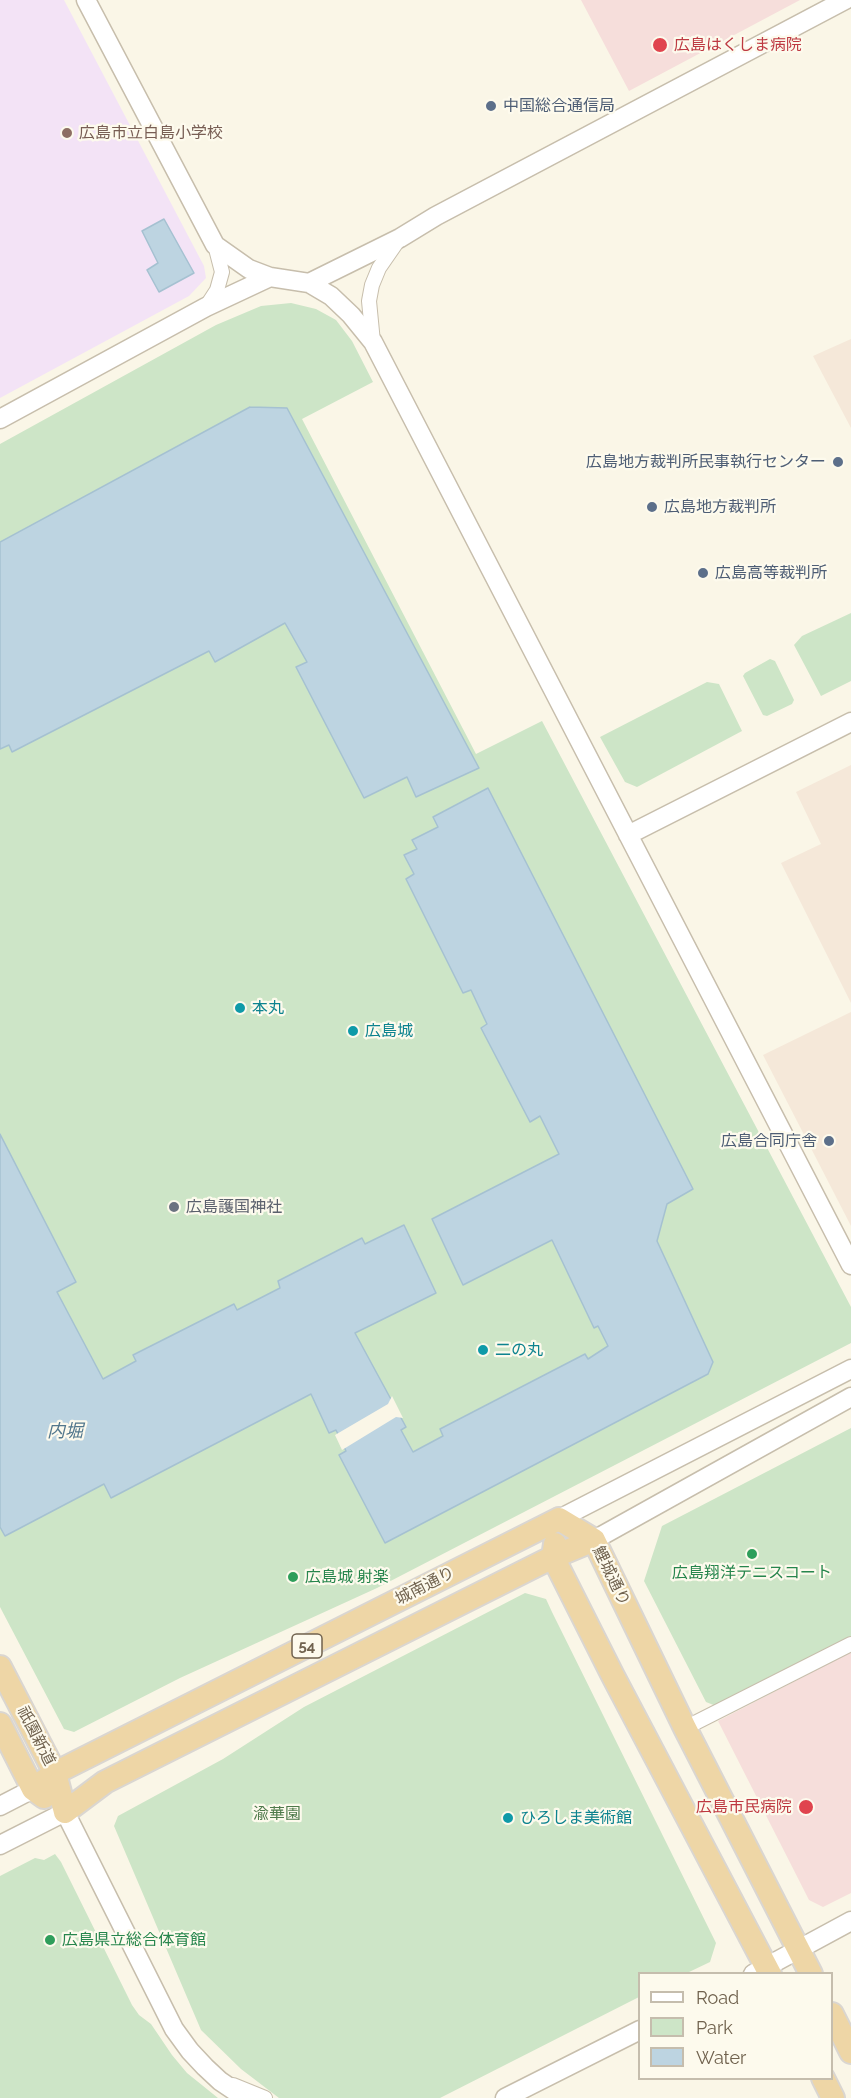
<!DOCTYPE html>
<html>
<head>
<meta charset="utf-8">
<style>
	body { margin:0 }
	#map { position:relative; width:851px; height:2098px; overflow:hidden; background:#faf6e7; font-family:Raleway,sans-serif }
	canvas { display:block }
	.legend { position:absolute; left:638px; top:1972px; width:195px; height:108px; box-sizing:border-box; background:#fdfaed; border:2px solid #c5bdad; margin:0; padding:8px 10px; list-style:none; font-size:18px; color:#70624e }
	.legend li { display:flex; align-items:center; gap:12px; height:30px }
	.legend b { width:30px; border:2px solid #c5bdad }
</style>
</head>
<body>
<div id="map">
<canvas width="851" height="2098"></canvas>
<ul class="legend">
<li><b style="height:8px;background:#fff"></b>Road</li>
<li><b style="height:16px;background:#cde5c7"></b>Park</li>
<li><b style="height:16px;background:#bdd4e1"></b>Water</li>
</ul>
</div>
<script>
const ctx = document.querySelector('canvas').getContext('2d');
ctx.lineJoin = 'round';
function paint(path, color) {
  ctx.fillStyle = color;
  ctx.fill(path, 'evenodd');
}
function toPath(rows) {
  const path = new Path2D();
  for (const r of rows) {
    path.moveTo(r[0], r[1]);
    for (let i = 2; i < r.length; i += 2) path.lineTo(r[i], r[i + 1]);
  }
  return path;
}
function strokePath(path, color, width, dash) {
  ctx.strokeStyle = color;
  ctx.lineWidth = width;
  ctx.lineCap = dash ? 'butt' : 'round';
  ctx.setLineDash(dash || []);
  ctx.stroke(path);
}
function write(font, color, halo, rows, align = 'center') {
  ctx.font = font + ' Raleway,"Noto Sans JP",sans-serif';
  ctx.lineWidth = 4.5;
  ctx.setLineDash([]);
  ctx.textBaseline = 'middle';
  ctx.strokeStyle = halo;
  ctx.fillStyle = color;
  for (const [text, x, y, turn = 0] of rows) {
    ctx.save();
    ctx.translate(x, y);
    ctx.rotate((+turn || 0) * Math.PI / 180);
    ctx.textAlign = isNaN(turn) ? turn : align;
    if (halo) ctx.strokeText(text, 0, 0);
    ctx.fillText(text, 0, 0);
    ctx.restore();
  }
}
paint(toPath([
	[851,339,851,428,813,356],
	[851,765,851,1003,781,863,821,844,796,792],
	[851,1012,851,1226,763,1055]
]), '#f5e8d9');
paint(toPath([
	[0,0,64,0,204,266,206,278,189,296,0,398]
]), '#f3e3f6');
paint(toPath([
	[581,0,800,0,629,91],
	[851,1652,851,1893,823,1907,809,1900,718,1721]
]), '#f6dedb');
paint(toPath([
	[291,303,316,309,336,320,352,341,373,382,302,419,476,754,542,721,851,1307,851,1343,377,1588,180,1678,74,1732,64,1729,0,1607,0,444,216,325,261,306],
	[851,613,851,681,821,696,794,645,802,636],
	[770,659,775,661,794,700,792,704,767,716,763,715,743,676,745,673],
	[707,682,719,684,742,731,637,787,625,782,600,737],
	[851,1428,851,1636,716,1706,706,1702,644,1581,662,1526],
	[525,1593,546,1599,552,1612,716,1943,710,1962,687,1973,640,1974,639,1997,440,2098,279,2098,241,2069,201,2030,114,1826,118,1816,223,1759,304,1707],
	[55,1854,61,1862,132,2005,139,2015,151,2024,172,2055,187,2073,218,2098,0,2098,0,1876,35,1858,44,1860]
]), '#cde5c7');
const water = toPath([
	[164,219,194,273,159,292,147,270,158,263,142,231,164,219],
	[250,407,287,408,479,768,416,797,407,777,364,798,296,667,307,662,285,623,215,662,209,651,12,752,9,745,0,749,0,542,250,407],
	[488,788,693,1189,667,1204,657,1241,713,1362,708,1374,385,1543,339,1455,346,1451,336,1430,329,1433,311,1394,111,1498,104,1484,5,1536,0,1527,0,1134,76,1282,57,1292,103,1379,136,1361,133,1355,234,1304,237,1310,280,1288,278,1281,362,1238,365,1244,404,1225,436,1293,355,1333,406,1427,401,1430,413,1452,443,1436,440,1429,585,1354,588,1359,608,1346,598,1326,594,1328,552,1240,463,1285,432,1219,559,1154,540,1116,530,1122,481,1028,487,1024,471,990,463,993,406,879,414,874,404,855,417,849,412,840,438,827,433,817,488,788]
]);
paint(water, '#bdd4e1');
strokePath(water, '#a5c1d1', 1.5);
paint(toPath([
	[392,1396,403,1418,396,1417,342,1450,335,1435,388,1404]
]), '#faf6e7');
const minor = toPath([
	[206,307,217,290,222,272,215,245],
	[373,342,369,301,372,285,379,268,397,242],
	[685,1728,851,1644],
	[233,2085,265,2098]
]);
const tertiary = toPath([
	[86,0,215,245,249,269,270,277,309,283,331,296,351,315,373,342,851,1265],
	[309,283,400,238,436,216,845,0],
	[0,419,206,307,270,277],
	[628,835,851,722],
	[559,1519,851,1369],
	[594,1540,851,1397],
	[0,1806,33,1789],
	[0,1845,65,1812,174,2029,190,2051,205,2067,220,2081,245,2098],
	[753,1974,851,1921],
	[505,2098,640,2030]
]);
const trunk = toPath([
	[559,1519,594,1540,685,1728,811,1974],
	[555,1544,553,1557,613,1676,770,1974],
	[0,1667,55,1773,65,1812],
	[0,1724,33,1789,44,1797],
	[33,1789,55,1773,559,1519],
	[65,1812,105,1782,553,1557,594,1540],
	[832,2014,851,2052],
	[823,2078,833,2098]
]);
strokePath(minor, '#c7beac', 16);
strokePath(tertiary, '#c7beac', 21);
strokePath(trunk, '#dad6d1', 26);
strokePath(minor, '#fff', 14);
strokePath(tertiary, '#fff', 18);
strokePath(trunk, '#eed6a6', 22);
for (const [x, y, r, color] of [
	[660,45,8,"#e0444e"],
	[491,106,6,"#5c6f8a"],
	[67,133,6,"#8d6e63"],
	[838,462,6,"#5c6f8a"],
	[652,507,6,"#5c6f8a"],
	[703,573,6,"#5c6f8a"],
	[240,1008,6,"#0f9aa8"],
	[353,1031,6,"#0f9aa8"],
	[829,1141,6,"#5c6f8a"],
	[174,1207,6,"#6b7280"],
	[483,1350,6,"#0f9aa8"],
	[752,1554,6,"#2e9e5b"],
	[293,1577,6,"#2e9e5b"],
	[806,1807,8,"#e0444e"],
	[508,1818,6,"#0f9aa8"],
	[50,1940,6,"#2e9e5b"]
]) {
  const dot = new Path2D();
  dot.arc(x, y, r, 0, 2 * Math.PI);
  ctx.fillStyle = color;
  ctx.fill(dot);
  strokePath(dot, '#fdfaed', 2);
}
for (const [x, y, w] of [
	[307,1646,30]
]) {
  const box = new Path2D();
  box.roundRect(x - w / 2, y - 12, w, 24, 4.5);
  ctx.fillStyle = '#fdfaed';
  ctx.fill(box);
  strokePath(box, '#70624e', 1.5);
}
write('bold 15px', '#70624e', null, [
	["54",307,1646]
]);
write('16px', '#be3a42', '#fdfaed', [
	["広島はくしま病院",674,45],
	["広島市民病院",792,1807,"right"]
], 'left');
write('16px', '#4e5e75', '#fdfaed', [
	["中国総合通信局",503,106],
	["広島地方裁判所民事執行センター",826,462,"right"],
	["広島地方裁判所",664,507],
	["広島高等裁判所",715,573],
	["広島合同庁舎",817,1141,"right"]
], 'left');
write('16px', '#785e54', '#fdfaed', [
	["広島市立白島小学校",79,133]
], 'left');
write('16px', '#0d838f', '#fdfaed', [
	["本丸",252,1008],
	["広島城",365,1031],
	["二の丸",495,1350],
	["ひろしま美術館",520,1818]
], 'left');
write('16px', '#5b616d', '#fdfaed', [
	["広島護国神社",186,1207]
], 'left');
write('16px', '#27864d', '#fdfaed', [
	["広島翔洋テニスコート",752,1573,"center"],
	["広島城 射楽",305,1577],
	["広島県立総合体育館",62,1940]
], 'left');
write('16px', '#70624e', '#fdfaed', [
	["鯉城通り",611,1576,64],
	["城南通り",425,1586,-27],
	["祇園新道",36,1736,63]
]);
write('16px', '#4f7a4b', '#fdfaed', [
	["渝華園",277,1814]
]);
write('italic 18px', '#52778d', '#fdfaed', [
	["内堀",65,1432]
]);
</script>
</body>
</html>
